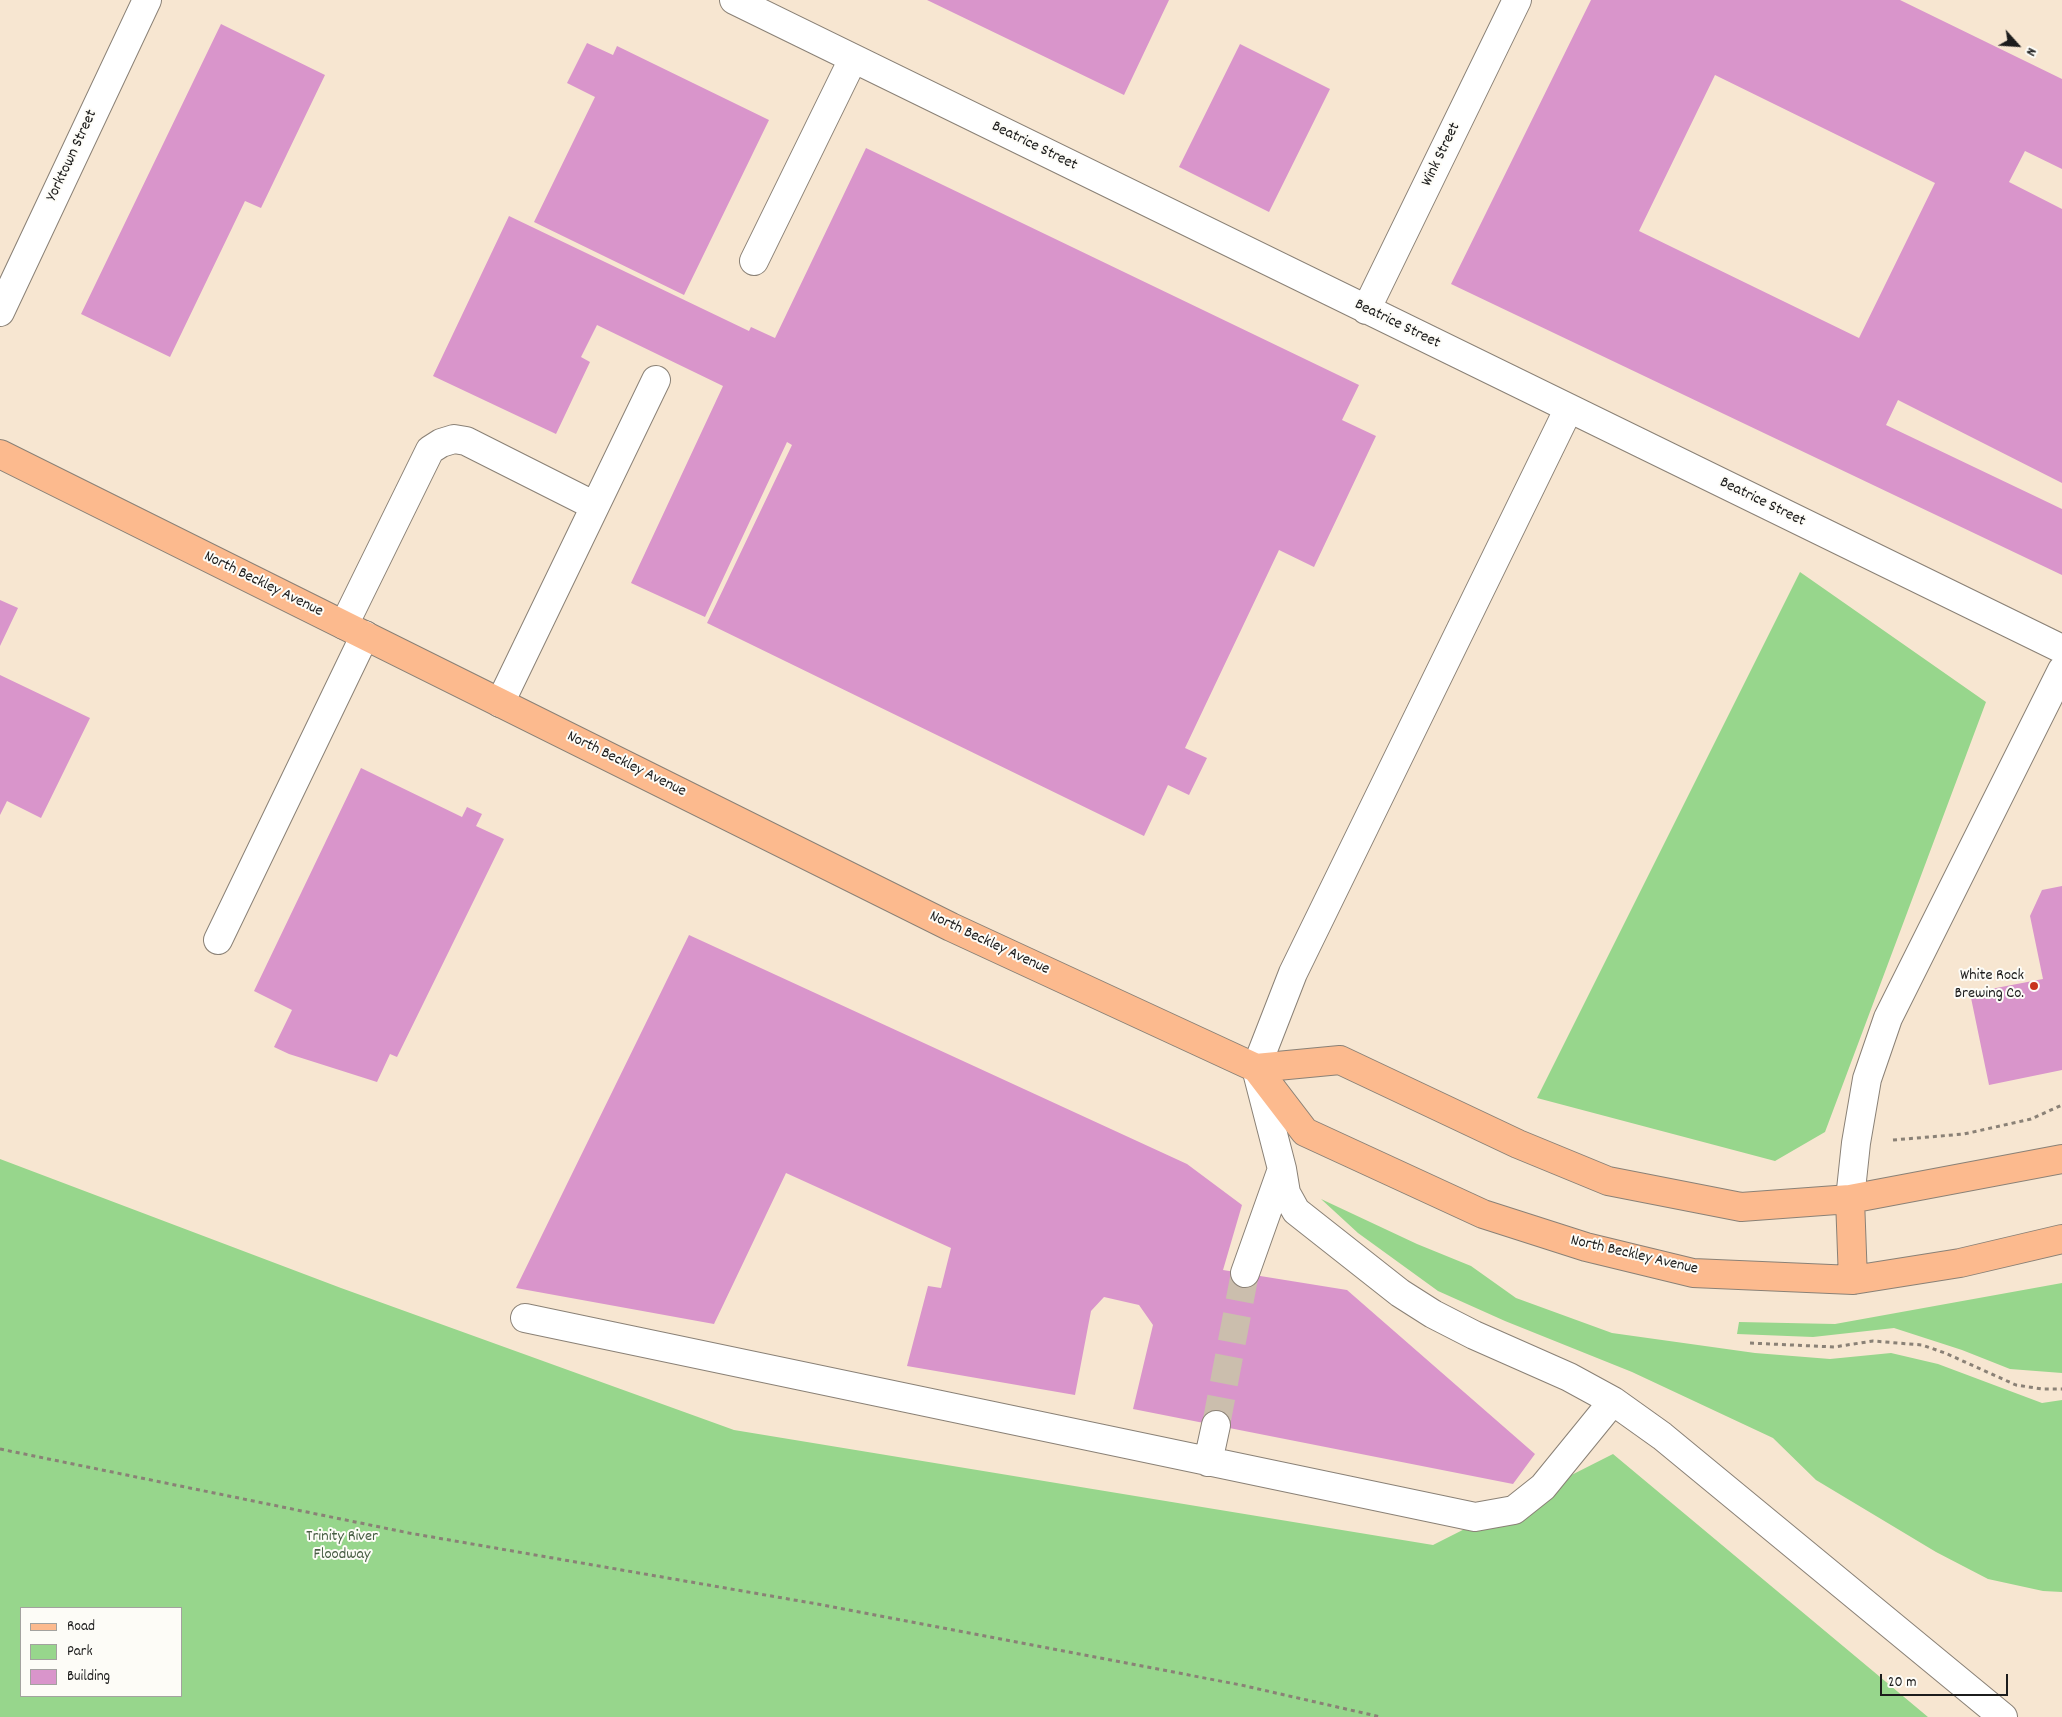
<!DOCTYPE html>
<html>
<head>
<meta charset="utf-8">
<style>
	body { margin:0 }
	#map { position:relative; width:2062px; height:1717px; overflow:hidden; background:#f7e6d1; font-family:Dekko,sans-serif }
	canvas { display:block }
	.legend { position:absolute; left:20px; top:1607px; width:162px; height:90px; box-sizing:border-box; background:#fdfcf7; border:1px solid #a3a29f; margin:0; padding:6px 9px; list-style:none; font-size:15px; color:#1c1c1c }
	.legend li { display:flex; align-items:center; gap:10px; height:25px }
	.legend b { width:25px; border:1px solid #a3a29f }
	.north { position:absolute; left:1992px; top:20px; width:50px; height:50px; -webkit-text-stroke:4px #fdfcf7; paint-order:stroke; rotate:116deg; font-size:14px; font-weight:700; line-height:20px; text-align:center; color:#1c1c1c }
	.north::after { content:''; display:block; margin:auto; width:18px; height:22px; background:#1c1c1c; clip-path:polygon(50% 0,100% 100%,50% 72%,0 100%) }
	.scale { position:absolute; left:1880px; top:1674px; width:128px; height:22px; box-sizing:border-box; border:2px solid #1c1c1c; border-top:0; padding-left:6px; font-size:15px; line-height:18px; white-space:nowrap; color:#1c1c1c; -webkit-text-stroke:4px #fdfcf7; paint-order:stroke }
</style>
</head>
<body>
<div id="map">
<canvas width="2062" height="1717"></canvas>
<ul class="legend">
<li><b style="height:6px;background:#fcba8e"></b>Road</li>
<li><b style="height:14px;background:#97d68c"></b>Park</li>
<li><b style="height:14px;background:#d995cb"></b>Building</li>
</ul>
<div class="north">N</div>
<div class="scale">20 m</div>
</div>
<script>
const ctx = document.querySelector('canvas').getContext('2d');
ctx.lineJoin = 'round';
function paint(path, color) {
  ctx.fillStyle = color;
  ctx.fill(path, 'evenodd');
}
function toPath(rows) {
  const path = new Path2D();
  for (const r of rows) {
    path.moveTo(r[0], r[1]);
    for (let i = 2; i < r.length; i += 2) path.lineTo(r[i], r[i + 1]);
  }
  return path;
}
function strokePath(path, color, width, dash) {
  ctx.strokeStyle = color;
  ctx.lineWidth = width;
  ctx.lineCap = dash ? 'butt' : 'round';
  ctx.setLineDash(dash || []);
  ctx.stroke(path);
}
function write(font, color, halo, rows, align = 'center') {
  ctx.font = font + ' Dekko,sans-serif';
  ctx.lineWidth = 4;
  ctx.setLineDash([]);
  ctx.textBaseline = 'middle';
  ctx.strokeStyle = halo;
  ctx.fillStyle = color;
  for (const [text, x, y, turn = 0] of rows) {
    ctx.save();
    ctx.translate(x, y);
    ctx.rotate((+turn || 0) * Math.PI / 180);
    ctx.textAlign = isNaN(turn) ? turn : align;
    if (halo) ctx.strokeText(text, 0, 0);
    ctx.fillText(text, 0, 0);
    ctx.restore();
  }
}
paint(toPath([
	[1800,572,1986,702,1825,1132,1775,1161,1537,1098],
	[0,1159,341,1288,734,1430,1433,1545,1613,1454,1928,1717,0,1717],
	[21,1608,181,1608,181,1696,21,1696],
	[1321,1199,1417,1244,1471,1266,1516,1298,1612,1333,1755,1353,1830,1359,1891,1353,1938,1364,2042,1403,2062,1400,2062,1592,2043,1591,1988,1579,1936,1552,1816,1480,1773,1438,1632,1372,1505,1321,1438,1291,1358,1233],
	[2062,1283,2062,1373,2010,1369,1962,1350,1894,1328,1813,1337,1737,1334,1739,1322,1835,1324]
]), '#97d68c');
paint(toPath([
	[927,0,1169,0,1124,95],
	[1591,0,1900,0,2062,79,2062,169,2025,151,2009,182,2062,209,2062,483,1898,400,1886,425,2062,509,2062,575,1451,284],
	[1715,75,1935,183,1859,338,1639,231],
	[221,24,325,75,261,208,245,201,170,357,81,314],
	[587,43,613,55,617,46,769,120,684,295,534,222,595,97,567,83],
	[1240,44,1330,89,1269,212,1179,167],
	[866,148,1359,385,1342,420,1376,436,1314,567,1279,550,1185,748,1207,758,1189,795,1168,785,1144,836,707,623,792,445,787,442,705,617,631,583,723,386,597,325,581,357,590,362,556,434,433,376,509,216,749,331,751,327,775,338],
	[0,600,18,608,0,646],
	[0,675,90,718,41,818,7,801,0,815],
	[361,768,462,817,467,807,482,814,476,826,504,839,397,1057,390,1054,377,1082,289,1054,274,1047,292,1010,254,991],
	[2062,886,2062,1070,1989,1085,1970,993,2043,979,2030,916,2042,890],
	[689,935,1187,1164,1242,1205,1223,1270,1347,1290,1535,1454,1513,1484,1133,1409,1153,1325,1139,1305,1104,1297,1091,1311,1075,1395,907,1366,928,1286,941,1288,951,1248,786,1173,714,1324,516,1288]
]), '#d995cb');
strokePath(toPath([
	[1216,1425,1245,1273]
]), '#cbbead', 28, [28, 14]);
const minor = toPath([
	[734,0,2062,649],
	[754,261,853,59],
	[1366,310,1517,0],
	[0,312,147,0],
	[1569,408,1293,973,1256,1068,1282,1169,1286,1193,1296,1211,1400,1293,1433,1314,1474,1335,1569,1377,1613,1401,1662,1436,2003,1717],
	[344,625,430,450,441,443,454,439,466,441,595,506],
	[500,703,656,380],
	[218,940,365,635],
	[1850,1199,1856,1143,1867,1079,1888,1018,2062,670],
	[1245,1273,1282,1169],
	[525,1318,1475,1517,1514,1510,1543,1487,1613,1401],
	[1208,1462,1216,1425]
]);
const major = toPath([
	[0,454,951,927,1256,1068,1305,1132,1483,1214,1586,1247,1693,1273,1853,1280,1960,1263,2062,1239],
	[1256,1068,1340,1060,1518,1144,1608,1181,1741,1207,1850,1199,2062,1159],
	[1850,1199,1853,1280]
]);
strokePath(minor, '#8a8176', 30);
strokePath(major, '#8a8176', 30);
strokePath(toPath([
	[1893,1140,1964,1134,2031,1119,2062,1105],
	[1750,1343,1834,1347,1873,1341,1922,1345,1945,1353,2016,1385,2042,1389,2062,1389],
	[0,1449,409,1533,823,1605,1241,1685,1381,1717]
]), '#8a8176', 3, [4, 4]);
strokePath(minor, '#fff', 28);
strokePath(major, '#fcba8e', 28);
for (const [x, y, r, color] of [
	[2034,986,5,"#c8321e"]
]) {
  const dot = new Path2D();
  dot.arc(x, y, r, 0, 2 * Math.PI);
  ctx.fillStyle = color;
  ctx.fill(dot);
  strokePath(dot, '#fdfcf7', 2);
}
write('16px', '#1c1c1c', '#fdfcf7', [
	["Beatrice Street",1034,147,26],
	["Wink Street",1442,155,-64],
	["Yorktown Street",73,156,-65],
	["Beatrice Street",1397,325,26],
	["Beatrice Street",1762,503,26],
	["North Beckley Avenue",263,585,26],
	["North Beckley Avenue",626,765,26],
	["North Beckley Avenue",989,944,25],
	["North Beckley Avenue",1634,1256,13]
]);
write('16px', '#1c1c1c', '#fdfcf7', [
	["White Rock",2024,977],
	["Brewing Co.",2024,995]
], 'right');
write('16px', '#475d43', '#fdfcf7', [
	["Trinity River",342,1538],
	["Floodway",342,1556]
]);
</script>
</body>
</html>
